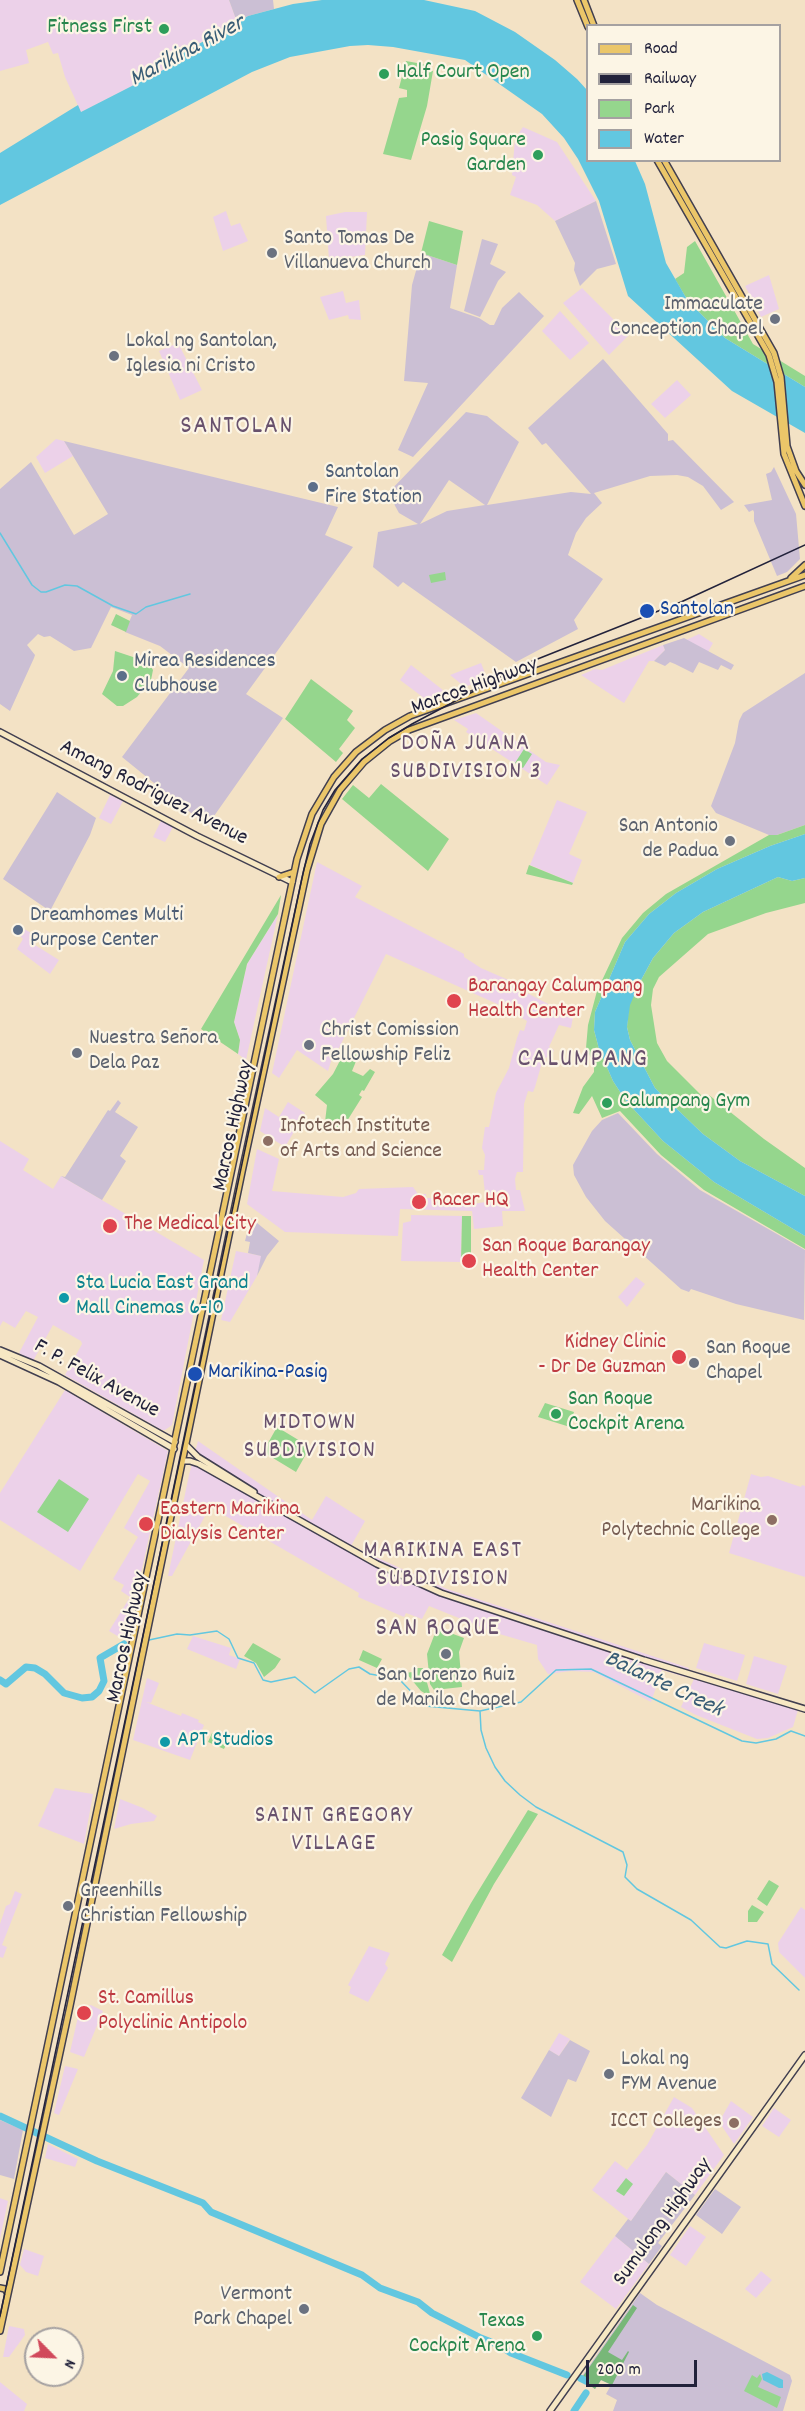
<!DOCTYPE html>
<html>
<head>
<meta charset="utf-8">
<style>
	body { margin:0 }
	#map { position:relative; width:805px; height:2411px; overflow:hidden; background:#f3e2c5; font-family:Dekko,sans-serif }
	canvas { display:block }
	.legend { position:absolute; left:586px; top:24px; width:195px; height:138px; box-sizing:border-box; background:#fcf5e5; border:2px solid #a5a1a1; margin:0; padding:8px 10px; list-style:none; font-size:18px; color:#22223b }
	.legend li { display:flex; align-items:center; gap:12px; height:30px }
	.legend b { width:30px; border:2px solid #a5a1a1 }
	.north { position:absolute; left:24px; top:2327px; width:60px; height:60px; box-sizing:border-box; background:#fcf5e5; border:2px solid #a5a1a1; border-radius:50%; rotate:114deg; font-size:16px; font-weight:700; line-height:24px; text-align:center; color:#22223b }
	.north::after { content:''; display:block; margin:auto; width:21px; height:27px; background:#d1495b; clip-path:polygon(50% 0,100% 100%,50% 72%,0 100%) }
	.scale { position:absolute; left:586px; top:2360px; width:111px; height:27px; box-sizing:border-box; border:3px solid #22223b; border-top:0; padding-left:8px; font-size:18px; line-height:21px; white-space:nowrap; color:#22223b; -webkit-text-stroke:4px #fcf5e5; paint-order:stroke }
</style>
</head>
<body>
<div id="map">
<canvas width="805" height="2411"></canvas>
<ul class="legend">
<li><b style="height:8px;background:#ebc669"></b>Road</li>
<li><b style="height:8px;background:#22223b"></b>Railway</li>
<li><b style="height:16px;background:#95d68d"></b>Park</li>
<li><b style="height:16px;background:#62c7e0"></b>Water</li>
</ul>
<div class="north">N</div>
<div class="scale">200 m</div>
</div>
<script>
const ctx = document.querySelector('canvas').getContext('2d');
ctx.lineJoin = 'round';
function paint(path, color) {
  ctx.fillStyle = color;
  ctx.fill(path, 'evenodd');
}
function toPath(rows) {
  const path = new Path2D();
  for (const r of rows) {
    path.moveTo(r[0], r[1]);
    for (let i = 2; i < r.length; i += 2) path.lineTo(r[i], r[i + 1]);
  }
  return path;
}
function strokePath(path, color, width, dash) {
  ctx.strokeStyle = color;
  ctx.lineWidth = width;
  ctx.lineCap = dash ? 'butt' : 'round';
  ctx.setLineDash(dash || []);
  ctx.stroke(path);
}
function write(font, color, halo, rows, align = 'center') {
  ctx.font = font + ' Dekko,sans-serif';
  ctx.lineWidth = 4.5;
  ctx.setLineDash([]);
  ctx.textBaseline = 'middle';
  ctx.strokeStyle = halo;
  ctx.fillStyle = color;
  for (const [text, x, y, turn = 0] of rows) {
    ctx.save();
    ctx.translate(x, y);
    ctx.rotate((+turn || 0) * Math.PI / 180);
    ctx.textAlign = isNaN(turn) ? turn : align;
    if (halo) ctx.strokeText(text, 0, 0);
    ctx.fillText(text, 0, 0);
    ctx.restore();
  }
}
paint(toPath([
	[0,0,229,0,237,22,167,61,169,67,81,112,65,77,58,53,53,54,48,42,26,50,29,63,0,71],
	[523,127,557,142,596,201,555,221,537,205,510,195,516,177,512,175,515,139],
	[226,211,231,226,240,223,248,241,223,251,213,217],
	[345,212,367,212,365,255,329,260,326,216],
	[769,275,779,309,761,317,745,286],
	[582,288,629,335,609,355,563,303],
	[343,291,346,303,359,300,361,320,349,319,348,315,329,320,320,297],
	[560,311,589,343,570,360,542,331],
	[178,343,202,390,180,400,159,351],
	[677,380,691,395,665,418,651,404],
	[56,439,64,441,73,456,45,473,36,457],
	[699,634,713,643,708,652,686,640],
	[663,645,665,650,654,661,649,661,624,703,581,675,595,669,602,670],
	[481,663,487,678,465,687,450,675],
	[411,665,448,694,428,701,400,680],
	[476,713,546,762,560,765,547,785,466,732,468,729,454,720],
	[110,795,123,801,111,824,99,818],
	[557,800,587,812,569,854,582,860,573,883,530,865],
	[161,821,173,827,165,842,153,837],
	[317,862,362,886,355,897,464,954,464,957,481,968,513,982,517,987,527,993,573,1017,571,1028,559,1025,549,1047,554,1050,552,1055,543,1059,535,1087,533,1092,528,1091,524,1104,523,1172,517,1172,515,1179,516,1190,520,1190,525,1211,502,1211,503,1226,474,1229,472,1211,400,1209,398,1236,285,1232,247,1204,257,1149,279,1159,272,1191,343,1197,356,1193,359,1189,413,1187,418,1194,426,1194,426,1198,457,1198,467,1200,472,1204,486,1202,483,1175,479,1175,478,1170,484,1170,485,1155,482,1148,485,1127,489,1127,496,1093,509,1068,517,1038,520,1030,524,1031,527,1021,515,1014,515,1012,386,954,337,1052,334,1052,328,1071,297,1050,279,1078,272,1073],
	[278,914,246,1060,238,1054,240,1040,234,1022,247,964],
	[24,929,35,935,33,938,37,941,35,945,59,960,50,974,17,949,23,939,20,936],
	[288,1102,305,1113,285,1147,260,1131,265,1108,279,1117],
	[0,1141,29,1159,23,1170,53,1189,61,1176,204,1260,172,1425,165,1430,162,1430,65,1375,82,1344,81,1341,53,1325,33,1361,19,1353,38,1317,26,1311,15,1328,3,1321,0,1326],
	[411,1215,462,1216,461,1262,401,1261,403,1223,411,1221],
	[236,1251,262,1256,257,1276,230,1322,221,1320],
	[636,1277,645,1284,627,1307,618,1297],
	[65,1390,168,1451,126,1641,109,1631,130,1597,121,1591,124,1585,113,1579,138,1537,124,1528,150,1481,138,1474,80,1571,0,1520,0,1493],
	[198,1441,312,1520,326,1496,365,1521,351,1546,447,1589,689,1668,685,1677,662,1670,651,1702,594,1672,571,1671,548,1674,538,1659,537,1645,496,1633,429,1606,422,1619,406,1613,404,1617,358,1597,359,1593,210,1507,172,1576,168,1576,189,1475],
	[751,1474,761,1477,768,1476,801,1487,802,1485,805,1486,805,1577,729,1553],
	[193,1636,231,1648,229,1655,240,1659,236,1669,187,1649],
	[704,1643,745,1655,737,1681,696,1668],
	[754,1656,787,1666,778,1694,746,1684],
	[147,1678,159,1683,151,1703,146,1702,181,1716,182,1713,199,1720,198,1722,204,1725,190,1760,133,1740],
	[694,1679,798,1710,793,1727,768,1738,757,1739,696,1715,681,1707],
	[55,1788,93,1794,84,1844,38,1826],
	[120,1799,143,1808,157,1816,154,1821,131,1824,114,1829],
	[15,1891,22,1894,2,1945,7,1947,3,1958,0,1957,0,1924,6,1906,10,1904],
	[801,1907,805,1910,805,1978,779,1952,778,1943],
	[369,1946,390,1953,385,1964,388,1968,368,2002,349,1993,351,1987,348,1985],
	[91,2005,103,2011,84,2057,70,2052,80,2008],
	[559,2033,570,2039,559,2056,549,2050],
	[65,2066,78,2069,59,2115,54,2113],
	[674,2097,692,2108,724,2155,695,2195,666,2172,631,2221,592,2190,615,2161,627,2170,647,2145],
	[731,2101,753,2117,734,2144,719,2122],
	[774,2108,791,2120,779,2137,762,2126],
	[48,2144,78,2159,75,2167,45,2158],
	[0,2198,8,2201,0,2239],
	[690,2226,706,2237,686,2266,670,2255],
	[615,2236,649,2264,616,2309,580,2282],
	[24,2249,44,2256,38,2276,26,2272,20,2265],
	[761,2271,772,2280,756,2298,745,2289],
	[9,2326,24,2329,25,2335,9,2357,3,2357],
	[0,2382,27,2404,24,2411,0,2411]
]), '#ecd1e9');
paint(toPath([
	[229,0,273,0,274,9,248,16,237,22],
	[596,201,616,264,597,269,580,286,574,270,575,263,555,221],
	[482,239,498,244,490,264,506,272,498,281,480,317,464,311],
	[421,253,457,265,450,308,479,318,490,325,494,325,502,308,519,292,544,316,413,457,398,450,428,383,404,381,412,285],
	[603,359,668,434,668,441,673,440,734,502,721,510,703,486,688,477,677,475,650,476,594,493,602,503,586,518,576,533,568,555,603,579,574,620,578,629,516,662,403,582,398,587,373,567,378,532,418,524,399,513,388,493,466,412,487,416,519,442,487,505,571,492,591,494,546,443,542,445,528,428],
	[449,480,485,505,447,511,420,524],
	[64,441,338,507,325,535,353,547,246,694,283,718,207,826,122,757,189,668,160,646,125,632,132,615,111,607,91,648,74,651,50,636,44,637,38,634,27,645,35,655,34,658,10,711,0,704,0,489,31,462,74,535,108,514],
	[774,467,796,514,800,559,787,572,777,576,754,521,754,512,753,510,749,512,744,505,772,500,766,474,771,472],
	[684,638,734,665,731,670,721,665,718,670,699,662,693,673,675,664,670,662,665,666,654,661,665,650,663,645],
	[805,673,805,825,777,835,769,835,716,813,711,806,735,743,739,721,743,713],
	[57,792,96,818,90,835,50,911,3,879],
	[118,1100,121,1103,115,1112,138,1127,120,1156,126,1161,102,1200,61,1176,65,1177,108,1110,110,1111],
	[618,1113,657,1154,700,1190,805,1250,804,1320,736,1304,691,1289,689,1292,681,1289,605,1221,586,1197,574,1175,573,1165,592,1131,602,1120],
	[251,1218,279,1241,267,1256,257,1276,261,1256,248,1253,250,1242,245,1241],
	[570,2040,590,2051,576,2082,568,2079,551,2117,521,2098,549,2050,559,2056],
	[0,2120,23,2130,14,2179,0,2175],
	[666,2172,695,2195,658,2243,662,2246,649,2264,615,2236,628,2219,631,2221],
	[715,2189,741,2207,722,2234,696,2215],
	[640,2293,657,2305,790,2375,792,2381,783,2411,613,2411,617,2400,606,2394,611,2385,601,2380,595,2389,580,2379]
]), '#cbbfd4');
paint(toPath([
	[406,61,428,65,428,70,433,71,427,106,411,160,383,154,399,98,407,97,407,90,399,88],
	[429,221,463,231,457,265,421,253],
	[695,241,753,344,805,376,805,387,725,338,688,301,675,279,684,273,687,247],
	[445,572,446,580,431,583,429,575],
	[116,614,130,621,126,632,111,625],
	[115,651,139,659,141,657,148,658,147,661,153,670,151,680,137,697,123,706,117,706,102,694,113,671],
	[311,679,353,711,347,720,355,728,339,749,343,753,336,762,285,719],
	[524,749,532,754,523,768,515,763],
	[381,784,449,839,428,871,342,799,353,785,369,798],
	[805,825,805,834,770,846,717,869,676,893,649,914,625,942,595,1012,594,1030,599,1049,613,1081,626,1101,663,1141,714,1182,805,1236,805,1249,704,1190,661,1155,620,1111,602,1118,592,1096,579,1114,573,1113,583,1087,594,1072,594,1064,586,1048,588,1025,597,991,622,938,643,913,666,894,769,835,777,835],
	[529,865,573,883,572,885,526,874],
	[778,877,792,881,805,878,805,903,766,913,708,934,659,977,653,989,651,1005,657,1043,667,1061,704,1098,709,1095,764,1139,805,1168,805,1196,740,1161,703,1134,655,1088,630,1040,627,1027,629,1005,640,982,653,958,674,933,703,912],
	[281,895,278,914,247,964,234,1022,240,1040,238,1054,201,1029],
	[345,1051,359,1054,352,1071,363,1076,370,1069,375,1072,364,1091,362,1090,359,1095,362,1097,342,1129,325,1122,327,1105,315,1095,333,1074],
	[462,1216,471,1216,471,1258,465,1258,465,1262,461,1262],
	[545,1403,574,1412,570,1427,538,1417],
	[277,1427,310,1447,296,1472,263,1452],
	[59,1479,89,1499,68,1532,37,1512],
	[437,1628,464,1638,459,1652,462,1687,434,1690,430,1684,427,1654],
	[253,1643,281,1659,275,1668,264,1677,256,1663,244,1656],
	[363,1650,382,1659,377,1668,359,1660],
	[417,1668,423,1668,431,1697,421,1691,406,1673,412,1672],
	[212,1733,228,1741,224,1749,208,1742],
	[528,1810,538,1814,494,1884,452,1962,442,1955,471,1903],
	[769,1880,779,1886,767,1906,757,1899],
	[752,1905,764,1912,757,1922,748,1922,748,1911],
	[626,2178,633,2184,624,2196,616,2191],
	[760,2374,762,2379,758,2387,781,2397,777,2408,744,2391,752,2375,757,2378]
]), '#95d68d');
paint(toPath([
	[633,2305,637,2308,608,2352,622,2360,628,2351,629,2352,612,2385,601,2380,595,2389,581,2379]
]), '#78b778');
paint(toPath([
	[322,0,424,0,475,11,515,32,555,60,577,79,587,90,588,160,635,161,645,184,666,263,688,301,725,338,805,387,805,433,732,391,628,296,599,201,578,159,564,138,542,114,465,60,393,47,368,45,350,46,290,57,252,72,0,205,0,153,78,105,81,112,169,67,167,62,248,16,293,4],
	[805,834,805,878,792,881,778,877,703,912,674,933,653,958,640,982,630,1005,627,1027,630,1040,655,1088,703,1134,740,1161,805,1196,805,1236,714,1182,663,1141,626,1101,613,1081,599,1049,594,1030,595,1012,625,942,649,914,676,893,717,869,770,846],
	[767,2372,783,2380,783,2388,779,2388,763,2380,762,2374]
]), '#62c7e0');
strokePath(toPath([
	[0,533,32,585,41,592,46,592,65,585,77,586,113,606,136,614,146,607,190,594],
	[149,1640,177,1634,190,1635,217,1631,229,1639,238,1658,254,1663,263,1680,271,1682,295,1677,315,1693,349,1669,359,1667,370,1674,399,1679,425,1706,480,1711,521,1702,556,1670,591,1669,742,1741,756,1743,776,1739,791,1731,805,1736],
	[480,1711,481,1730,486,1748,495,1767,505,1781,520,1795,536,1807,623,1852,627,1865,625,1877,637,1889,691,1920,720,1947,726,1948,747,1941,768,1944,772,1964,799,1990]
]), '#62c7e0', 1.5);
strokePath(toPath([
	[0,1680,6,1684,26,1667,35,1668,45,1674,64,1693,82,1698,92,1697,99,1691,104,1681,100,1658,124,1644],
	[0,2116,97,2161,203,2203,211,2212,362,2275,380,2288,418,2302,432,2313,481,2338,499,2345,511,2353,567,2375],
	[580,2378,586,2381],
	[574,2411,586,2393]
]), '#62c7e0', 7);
const secondary = toPath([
	[0,732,197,836,292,882],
	[0,1350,39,1366,175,1442],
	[0,1355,59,1382,174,1449],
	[186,1445,198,1457,254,1492],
	[183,1461,190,1461,199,1464,377,1564,441,1593,644,1660,805,1709],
	[550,2411,805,2055]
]);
const primary = toPath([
	[577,0,588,27],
	[584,0,594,26],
	[657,160,769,355,777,382,784,454,805,506],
	[664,160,774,353,781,377,787,446,796,471,805,485],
	[791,578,805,565],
	[279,877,294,872],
	[0,2272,297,859,312,814,334,777,356,752,385,730,410,716,805,575],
	[0,2288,5,2289,7,2292],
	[0,2331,70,2006,242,1172,307,870,321,824,340,790,364,762,390,741,409,730,805,586]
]);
strokePath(secondary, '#413f50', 8);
strokePath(primary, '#413f50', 8);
strokePath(secondary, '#f7e8c3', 5);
strokePath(primary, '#ebc669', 5);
strokePath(toPath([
	[0,2316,302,878,310,844,323,810,335,790,362,759,389,738,412,724,525,664,681,602,805,545]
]), '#22223b', 1.5);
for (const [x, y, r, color] of [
	[164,29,6,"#2e9e5b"],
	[384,74,6,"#2e9e5b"],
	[538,155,6,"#2e9e5b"],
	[272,253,6,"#6b7280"],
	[775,319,6,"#6b7280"],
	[114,356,6,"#6b7280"],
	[313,487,6,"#5c6f8a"],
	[647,611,8,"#1a4fb4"],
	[122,676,6,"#5c6f8a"],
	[730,841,6,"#6b7280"],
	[18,930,6,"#5c6f8a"],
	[454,1001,8,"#e0444e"],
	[309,1045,6,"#6b7280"],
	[77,1053,6,"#6b7280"],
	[607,1103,6,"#2e9e5b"],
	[268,1141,6,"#8d6e63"],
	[419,1202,8,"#e0444e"],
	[110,1226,8,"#e0444e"],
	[469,1261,8,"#e0444e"],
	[64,1298,6,"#0f9aa8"],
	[679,1357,8,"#e0444e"],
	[694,1363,6,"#6b7280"],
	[195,1374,8,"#1a4fb4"],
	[556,1414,6,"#2e9e5b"],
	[772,1520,6,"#8d6e63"],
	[146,1524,8,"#e0444e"],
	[446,1654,6,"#6b7280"],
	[165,1742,6,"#0f9aa8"],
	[68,1906,6,"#6b7280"],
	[84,2013,8,"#e0444e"],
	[609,2074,6,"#6b7280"],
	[734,2123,6,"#8d6e63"],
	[304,2309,6,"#6b7280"],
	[537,2336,6,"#2e9e5b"]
]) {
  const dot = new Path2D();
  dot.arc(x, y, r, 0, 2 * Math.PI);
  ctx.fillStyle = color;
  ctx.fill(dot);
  strokePath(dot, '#fcf5e5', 2);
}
write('22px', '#27864d', '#fcf5e5', [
	["Fitness First",152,29],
	["Half Court Open",396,74,"left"],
	["Pasig Square",526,142],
	["Garden",526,167],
	["Calumpang Gym",619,1103,"left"],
	["San Roque",568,1401,"left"],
	["Cockpit Arena",568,1426,"left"],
	["Texas",525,2323],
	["Cockpit Arena",525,2348]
], 'right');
write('22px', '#5b616d', '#fcf5e5', [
	["Santo Tomas De",284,240],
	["Villanueva Church",284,265],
	["Immaculate",763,306,"right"],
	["Conception Chapel",763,331,"right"],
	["Lokal ng Santolan,",126,343],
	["Iglesia ni Cristo",126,368],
	["San Antonio",718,828,"right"],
	["de Padua",718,853,"right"],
	["Christ Comission",321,1032],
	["Fellowship Feliz",321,1057],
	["Nuestra Señora",89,1040],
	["Dela Paz",89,1065],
	["San Roque",706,1350],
	["Chapel",706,1375],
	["San Lorenzo Ruiz",446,1677,"center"],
	["de Manila Chapel",446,1702,"center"],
	["Greenhills",80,1893],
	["Christian Fellowship",80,1918],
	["Lokal ng",621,2061],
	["FYM Avenue",621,2086],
	["Vermont",292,2296,"right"],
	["Park Chapel",292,2321,"right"]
], 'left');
write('22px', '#4e5e75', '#fcf5e5', [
	["Santolan",325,474],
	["Fire Station",325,499],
	["Mirea Residences",134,663],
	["Clubhouse",134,688],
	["Dreamhomes Multi",30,917],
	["Purpose Center",30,942]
], 'left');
write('22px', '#164399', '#fcf5e5', [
	["Santolan",660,611],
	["Marikina-Pasig",208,1374]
], 'left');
write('22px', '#22223b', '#fcf5e5', [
	["Marcos Highway",475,688,-20],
	["Amang Rodriguez Avenue",153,794,27],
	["Marcos Highway",235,1126,-78],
	["F. P. Felix Avenue",96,1380,29],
	["Marcos Highway",129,1638,-78],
	["Sumulong Highway",664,2223,-54]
]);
write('22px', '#be3a42', '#fcf5e5', [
	["Barangay Calumpang",468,988],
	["Health Center",468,1013],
	["Racer HQ",432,1202],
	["The Medical City",124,1226],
	["San Roque Barangay",482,1248],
	["Health Center",482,1273],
	["Kidney Clinic",666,1344,"right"],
	["- Dr De Guzman",666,1369,"right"],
	["Eastern Marikina",160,1511],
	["Dialysis Center",160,1536],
	["St. Camillus",98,2000],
	["Polyclinic Antipolo",98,2025]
], 'left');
write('22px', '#785e54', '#fcf5e5', [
	["Infotech Institute",280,1128,"left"],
	["of Arts and Science",280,1153,"left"],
	["Marikina",760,1507],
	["Polytechnic College",760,1532],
	["ICCT Colleges",722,2123]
], 'right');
write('22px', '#0d838f', '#fcf5e5', [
	["Sta Lucia East Grand",76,1285],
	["Mall Cinemas 6-10",76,1310],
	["APT Studios",177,1742]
], 'left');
write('italic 24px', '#385c75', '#fcf5e5', [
	["Marikina River",188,53,-28],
	["Balante Creek",663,1686,25]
]);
ctx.letterSpacing = '1.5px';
write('24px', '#68516d', '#fcf5e5', [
	["DOÑA JUANA",466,746],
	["SUBDIVISION 3",466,774],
	["MIDTOWN",310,1425],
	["SUBDIVISION",310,1453],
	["MARIKINA EAST",443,1553],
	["SUBDIVISION",443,1581],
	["SAINT GREGORY",334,1818],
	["VILLAGE",334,1846]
]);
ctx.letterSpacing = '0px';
ctx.letterSpacing = '1.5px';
write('26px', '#68516d', '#fcf5e5', [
	["SANTOLAN",237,428],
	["CALUMPANG",583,1061],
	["SAN ROQUE",438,1630]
]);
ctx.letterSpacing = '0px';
</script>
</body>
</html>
